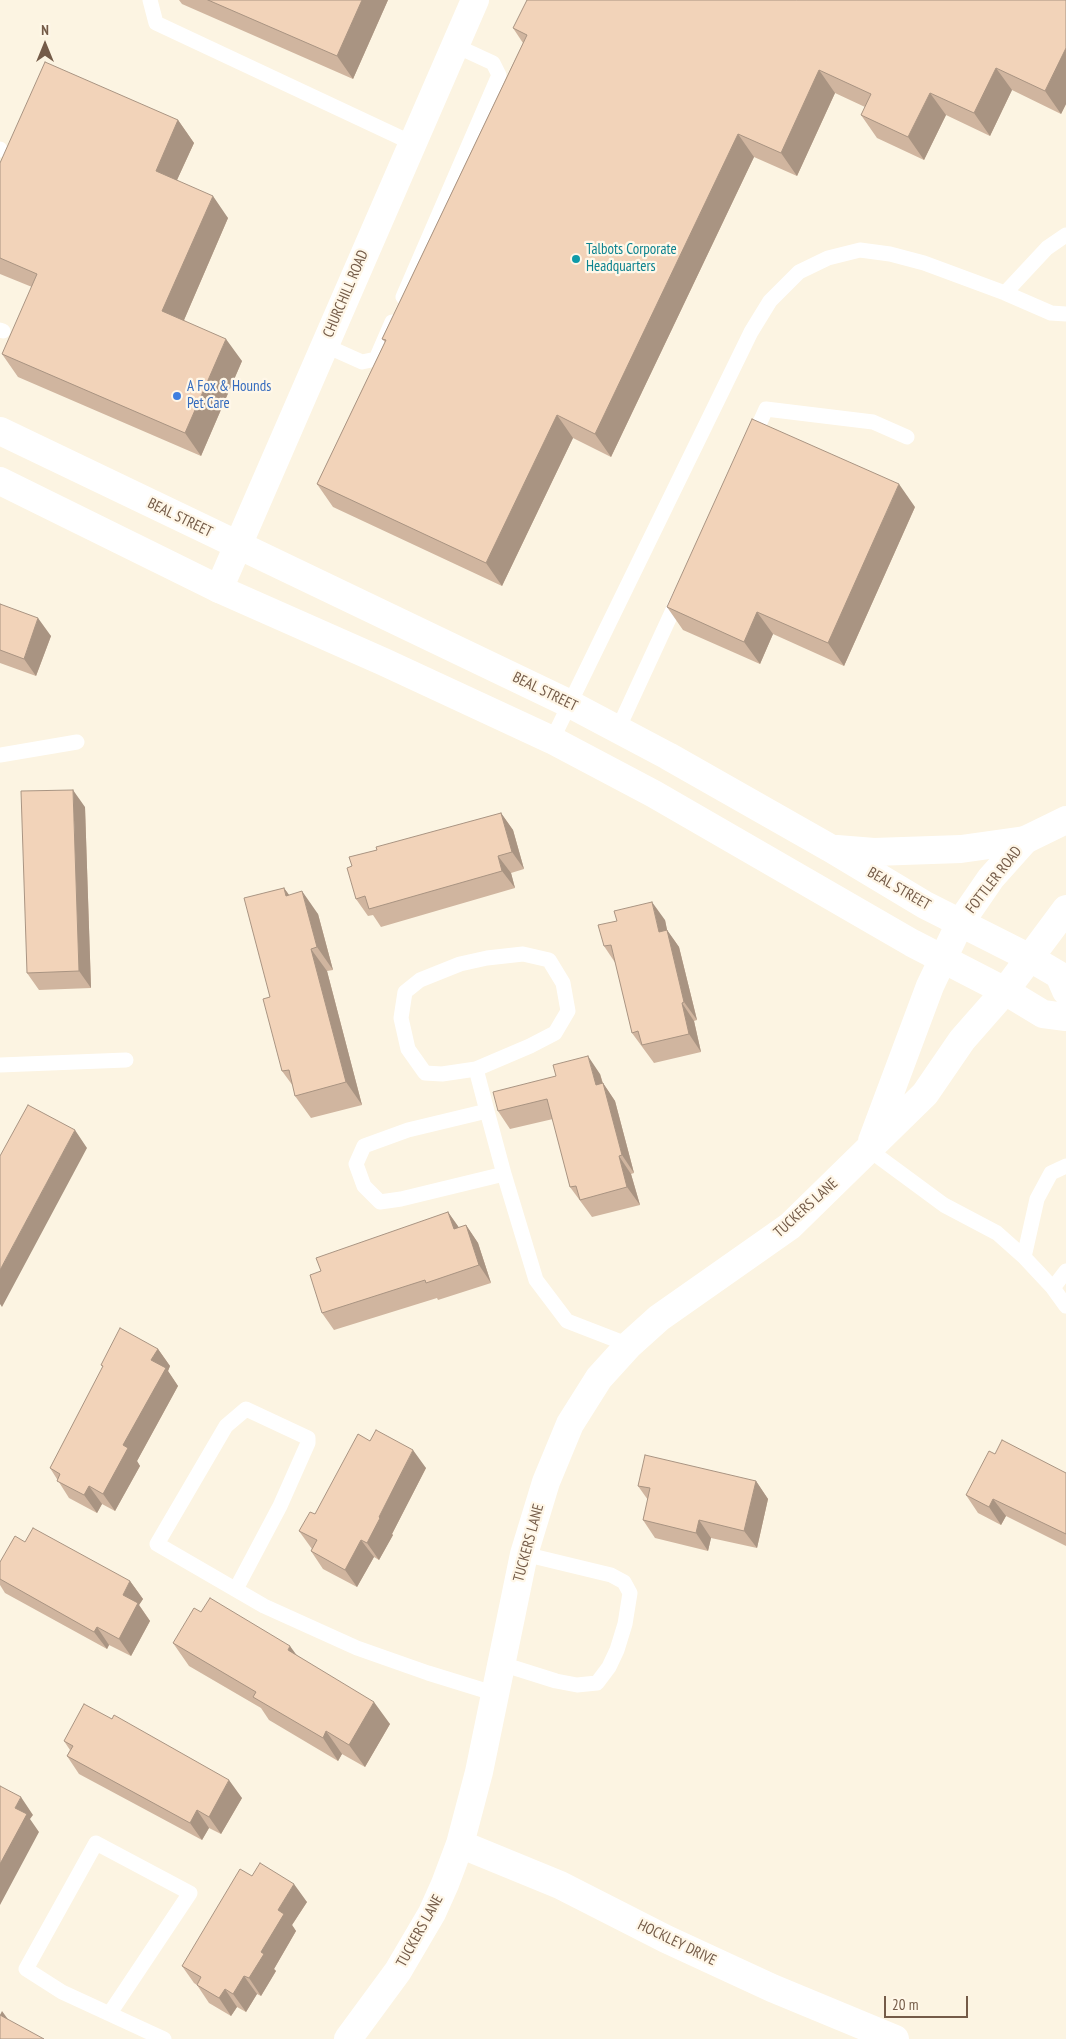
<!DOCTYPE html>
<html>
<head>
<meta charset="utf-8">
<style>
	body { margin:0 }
	#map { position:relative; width:1066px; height:2039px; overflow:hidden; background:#fcf4e2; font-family:"PT Sans Narrow",sans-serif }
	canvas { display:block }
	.north { position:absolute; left:20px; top:20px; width:50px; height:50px; -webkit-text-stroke:4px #fff7e8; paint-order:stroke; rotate:0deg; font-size:14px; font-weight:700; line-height:20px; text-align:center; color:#745b48 }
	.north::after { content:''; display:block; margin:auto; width:18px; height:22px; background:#745b48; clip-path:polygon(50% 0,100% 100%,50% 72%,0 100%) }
	.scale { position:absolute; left:884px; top:1996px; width:84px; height:22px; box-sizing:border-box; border:2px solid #745b48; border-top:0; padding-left:6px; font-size:15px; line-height:18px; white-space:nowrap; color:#745b48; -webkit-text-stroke:4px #fff7e8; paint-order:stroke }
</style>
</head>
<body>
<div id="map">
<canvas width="1066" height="2039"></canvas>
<div class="north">N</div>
<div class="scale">20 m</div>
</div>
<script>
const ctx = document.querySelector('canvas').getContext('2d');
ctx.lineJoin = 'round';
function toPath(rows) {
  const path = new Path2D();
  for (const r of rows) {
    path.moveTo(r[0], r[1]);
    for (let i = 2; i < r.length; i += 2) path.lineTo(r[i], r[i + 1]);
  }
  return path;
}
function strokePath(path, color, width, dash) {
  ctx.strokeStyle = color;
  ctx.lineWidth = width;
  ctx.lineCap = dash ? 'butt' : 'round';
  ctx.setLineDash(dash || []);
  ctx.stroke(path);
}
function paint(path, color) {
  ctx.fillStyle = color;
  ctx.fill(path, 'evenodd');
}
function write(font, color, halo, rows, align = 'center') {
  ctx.font = font + ' "PT Sans Narrow",sans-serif';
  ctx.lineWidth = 4.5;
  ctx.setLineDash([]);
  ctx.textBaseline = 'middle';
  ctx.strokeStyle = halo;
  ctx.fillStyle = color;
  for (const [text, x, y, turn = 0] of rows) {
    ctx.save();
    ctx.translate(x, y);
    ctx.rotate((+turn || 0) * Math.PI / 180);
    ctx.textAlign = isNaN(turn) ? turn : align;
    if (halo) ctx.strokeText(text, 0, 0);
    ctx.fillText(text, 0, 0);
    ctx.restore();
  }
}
strokePath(toPath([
	[150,0,156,23,412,143],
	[0,150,0,149],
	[1005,293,1047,248,1066,235],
	[403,297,499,75,493,63,454,45],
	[0,330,3,331],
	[324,345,362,362,376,359,392,322],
	[752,440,766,409,873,422,907,437],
	[618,729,679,597],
	[552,740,751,332,770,301,799,272,828,258,860,250,890,254,924,263,1005,293,1051,313,1066,314],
	[0,755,77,742],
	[0,1065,126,1060],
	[476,1069,442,1074,425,1073,408,1049,401,1018,405,992,420,980,460,964,487,958,523,954,549,960,563,983,568,1011,555,1033,530,1046,476,1069,487,1111],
	[868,1149,944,1205,997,1233,1024,1257],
	[1066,1166,1051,1173,1037,1199,1024,1257,1053,1288,1066,1306],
	[504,1174,487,1111,408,1130,364,1146,356,1164,364,1186,380,1202,401,1199,504,1174,536,1280,567,1321,629,1345],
	[1053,1288,1066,1271],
	[236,1589,280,1506,308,1443,308,1438,246,1409,226,1426,157,1544,264,1606,357,1648,428,1673,496,1694],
	[502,1664,556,1681,577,1685,597,1683,609,1667,617,1650,625,1624,630,1593,624,1582,611,1575,524,1554],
	[110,2013,190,1893,96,1843,26,1969,62,1992,164,2039]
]), '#fff', 15);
strokePath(toPath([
	[219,589,475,0],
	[872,1141,930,986,960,923,991,878,1025,840,1066,820],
	[460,1844,560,1885,666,1939,772,1988,895,2039],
	[348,2039,398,1971,432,1913,445,1884,460,1844,479,1772,524,1554,546,1482,570,1424,599,1378,629,1345,659,1318,790,1226,925,1094,962,1040,1005,991,1066,909]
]), '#fff', 28);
strokePath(toPath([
	[0,431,568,703,668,756,830,848,925,905,1030,958,1059,975,1066,991],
	[0,481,219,589,384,662,552,740,654,794,912,943,1005,991,1043,1014,1066,1017],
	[837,849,874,852,961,849,1025,840]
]), '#fff', 28);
paint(toPath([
	[179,0,388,0,353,79,182,4],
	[1066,0,1066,104,1061,114,1012,90,990,136,946,115,924,160,877,138,861,115,865,107,835,93,797,176,754,157,611,457,573,438,502,586,333,507,317,484,385,342,382,339,523,43,513,28],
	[178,120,194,143,177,180,228,218,184,320,242,361,201,456,18,377,2,354,32,287,0,274,0,163],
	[915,507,844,666,773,634,760,664,683,630,667,607],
	[0,604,51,636,36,676,0,663],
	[85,807,91,988,39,990,27,973],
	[501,813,513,830,524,869,511,873,515,888,381,927,373,915,368,916,356,899,352,866,377,850],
	[284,888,289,895,318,914,333,970,327,971,362,1105,311,1118,295,1096,293,1086,282,1071,270,997],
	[665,920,667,930,679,947,697,1020,694,1021,701,1052,654,1063,632,1033,616,964,604,946],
	[600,1074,603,1083,615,1101,634,1173,631,1174,640,1205,592,1217,570,1187,553,1119,510,1129,498,1111],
	[448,1212,459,1228,466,1225,478,1243,491,1283,438,1300,437,1298,334,1330,322,1313,321,1271],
	[158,1349,170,1366,168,1371,178,1386,137,1461,140,1466,115,1511,102,1504,97,1513,69,1498,50,1468,103,1367,101,1365],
	[370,1441,426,1468,392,1534,393,1535,379,1560,374,1557,357,1587,323,1569,311,1551,312,1549,299,1531,315,1514],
	[995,1454,1066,1473,1066,1546,1006,1516,1001,1525,978,1513,966,1495],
	[756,1481,768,1499,757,1548,711,1538,708,1551,655,1538,643,1520,648,1500,638,1486],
	[25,1542,130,1581,143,1599,139,1605,150,1621,131,1656,109,1645,107,1649,5,1593,0,1585,0,1562],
	[201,1612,298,1656,390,1724,365,1767,342,1754,338,1761,269,1720,261,1708,189,1666,173,1643],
	[64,1741,242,1798,221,1834,209,1828,202,1840,79,1774,67,1756,70,1750],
	[252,1876,307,1902,292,1925,296,1931,274,1969,276,1971,261,1996,257,1994,246,2012,237,2007,231,2016,209,2003,197,1985,194,1983,182,1966]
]), '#d0b59f');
paint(toPath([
	[362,0,388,0,353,79,337,56],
	[1066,48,1066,104,1061,114,1045,91],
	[996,68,1012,90,990,136,974,113],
	[819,70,835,93,797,176,781,153],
	[930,93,946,115,924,160,908,137],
	[178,120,194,143,171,193,156,171],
	[738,134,754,157,611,457,595,434],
	[213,196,228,218,178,334,162,311],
	[226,339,242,361,201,456,185,433],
	[557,415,573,438,502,586,486,563],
	[899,484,915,507,844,666,828,643],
	[757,612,773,634,760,664,744,642],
	[38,618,51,636,36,676,24,659],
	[73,790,85,807,91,988,79,971],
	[501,813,513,830,524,869,512,852],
	[498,856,511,873,515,888,502,871],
	[284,888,300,910,286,896],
	[302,891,318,914,333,970,317,947],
	[652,902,665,920,671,949,659,932],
	[667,930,679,947,697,1020,684,1002],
	[311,949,327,971,362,1105,346,1082],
	[682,1003,694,1021,701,1052,689,1034],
	[588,1056,600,1074,608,1103,596,1085],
	[603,1083,615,1101,634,1173,622,1155],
	[75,1130,87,1148,2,1307,0,1304,0,1270],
	[619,1156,631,1174,640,1205,627,1187],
	[448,1212,460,1229,454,1229],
	[466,1225,478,1243,491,1283,479,1265],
	[158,1349,170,1366,168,1371,178,1386,137,1461,140,1466,115,1511,103,1494,123,1445,151,1360],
	[413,1450,426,1468,392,1534,393,1535,379,1560,367,1543,379,1517],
	[756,1481,768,1499,757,1548,744,1531],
	[89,1486,102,1504,97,1513,84,1495],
	[993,1499,1006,1516,1001,1525,989,1507],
	[699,1520,711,1538,708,1551,696,1533],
	[361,1540,374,1557,357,1587,345,1570],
	[130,1581,143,1599,139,1605,150,1621,131,1656,119,1639,123,1595],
	[97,1627,109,1645,107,1649,94,1632],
	[290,1646,306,1668,288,1650],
	[374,1702,390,1724,365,1767,349,1745],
	[326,1731,342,1754,338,1761,323,1738],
	[229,1780,242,1798,221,1834,209,1817],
	[21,1797,33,1815,30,1819,39,1832,0,1905,0,1864,15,1808],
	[197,1810,209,1828,202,1840,190,1823],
	[294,1884,307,1902,292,1925,296,1931,274,1969,276,1971,261,1996,249,1978,261,1952,278,1910],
	[244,1976,257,1994,246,2012,233,1994],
	[225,1989,237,2007,231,2016,219,1998],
	[2,2011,18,2033,0,2015]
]), '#a99482');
const building = toPath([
	[208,0,362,0,337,56,208,0],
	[527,0,1066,0,1066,48,1045,91,996,68,974,113,930,93,908,137,861,115,871,94,819,70,781,153,738,134,595,434,557,415,486,563,317,484,386,340,382,339,527,35,513,28,527,0],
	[45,62,178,120,156,171,213,196,162,311,226,339,185,433,2,354,37,274,0,258,0,163,45,62],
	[752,419,899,484,828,643,757,612,744,642,667,607,752,419],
	[0,604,38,618,24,659,0,650,0,604],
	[73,790,79,971,27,973,21,791,73,790],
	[501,813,512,852,498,856,502,871,369,909,365,896,356,899,347,868,352,866,349,857,377,850,376,847,501,813],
	[284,888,286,896,302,891,317,947,311,949,346,1082,295,1096,289,1070,282,1071,263,999,270,997,244,898,284,888],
	[652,902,659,932,667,930,684,1002,682,1003,689,1034,642,1045,638,1031,632,1033,611,945,604,946,598,925,617,921,614,911,652,902],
	[588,1056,596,1085,603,1083,622,1155,619,1156,627,1187,580,1200,576,1186,570,1187,547,1099,498,1111,493,1092,556,1076,553,1065,588,1056],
	[28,1105,75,1130,0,1270,0,1156,28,1105],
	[448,1212,454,1229,466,1225,479,1265,426,1283,425,1280,322,1313,310,1275,321,1271,316,1258,448,1212],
	[120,1328,158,1349,151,1360,166,1368,123,1445,128,1448,103,1494,89,1486,84,1495,57,1481,60,1474,50,1468,103,1366,101,1365,120,1328],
	[376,1430,413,1450,379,1517,380,1518,367,1543,361,1540,345,1570,311,1551,317,1540,299,1531,310,1512,315,1514,358,1434,370,1441,376,1430],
	[1002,1440,1066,1473,1066,1534,993,1499,989,1507,966,1495,989,1451,995,1454,1002,1440],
	[645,1455,756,1481,744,1531,699,1520,696,1533,643,1520,650,1488,638,1486,645,1455],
	[33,1528,130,1581,123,1595,138,1603,119,1639,97,1627,94,1632,0,1579,0,1562,15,1536,25,1542,33,1528],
	[210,1598,290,1646,288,1650,374,1702,349,1745,326,1731,323,1738,253,1697,256,1692,173,1643,194,1608,201,1612,210,1598],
	[84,1704,112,1719,114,1715,229,1780,209,1817,197,1810,190,1823,67,1756,73,1746,64,1741,84,1704],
	[0,1786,21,1797,15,1808,27,1814,0,1864,0,1786],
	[260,1863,294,1884,278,1910,284,1914,261,1952,264,1954,249,1978,244,1976,233,1994,225,1989,219,1998,197,1985,201,1977,182,1966,240,1869,252,1876,260,1863],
	[0,2015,44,2039,0,2039,0,2015]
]);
paint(building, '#f2d3b9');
strokePath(building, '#a99482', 1);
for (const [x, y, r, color] of [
	[576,259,5,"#0f9aa8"],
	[177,396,5,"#3f7fe0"]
]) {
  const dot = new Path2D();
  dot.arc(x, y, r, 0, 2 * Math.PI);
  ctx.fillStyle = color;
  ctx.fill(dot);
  strokePath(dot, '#fff7e8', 2);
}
write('15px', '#0d838f', '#fff7e8', [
	["Talbots Corporate",586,250],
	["Headquarters",586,267]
], 'left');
write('15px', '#745b48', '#fff7e8', [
	["CHURCHILL ROAD",346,294,-67],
	["BEAL STREET",180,518,26],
	["BEAL STREET",545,692,26],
	["FOTTLER ROAD",994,880,-52],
	["BEAL STREET",899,889,30],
	["TUCKERS LANE",806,1208,-42],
	["TUCKERS LANE",529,1543,-75],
	["TUCKERS LANE",420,1931,-61],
	["HOCKLEY DRIVE",677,1943,26]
]);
write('15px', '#366cbe', '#fff7e8', [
	["A Fox & Hounds",187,387],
	["Pet Care",187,404]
], 'left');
</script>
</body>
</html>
